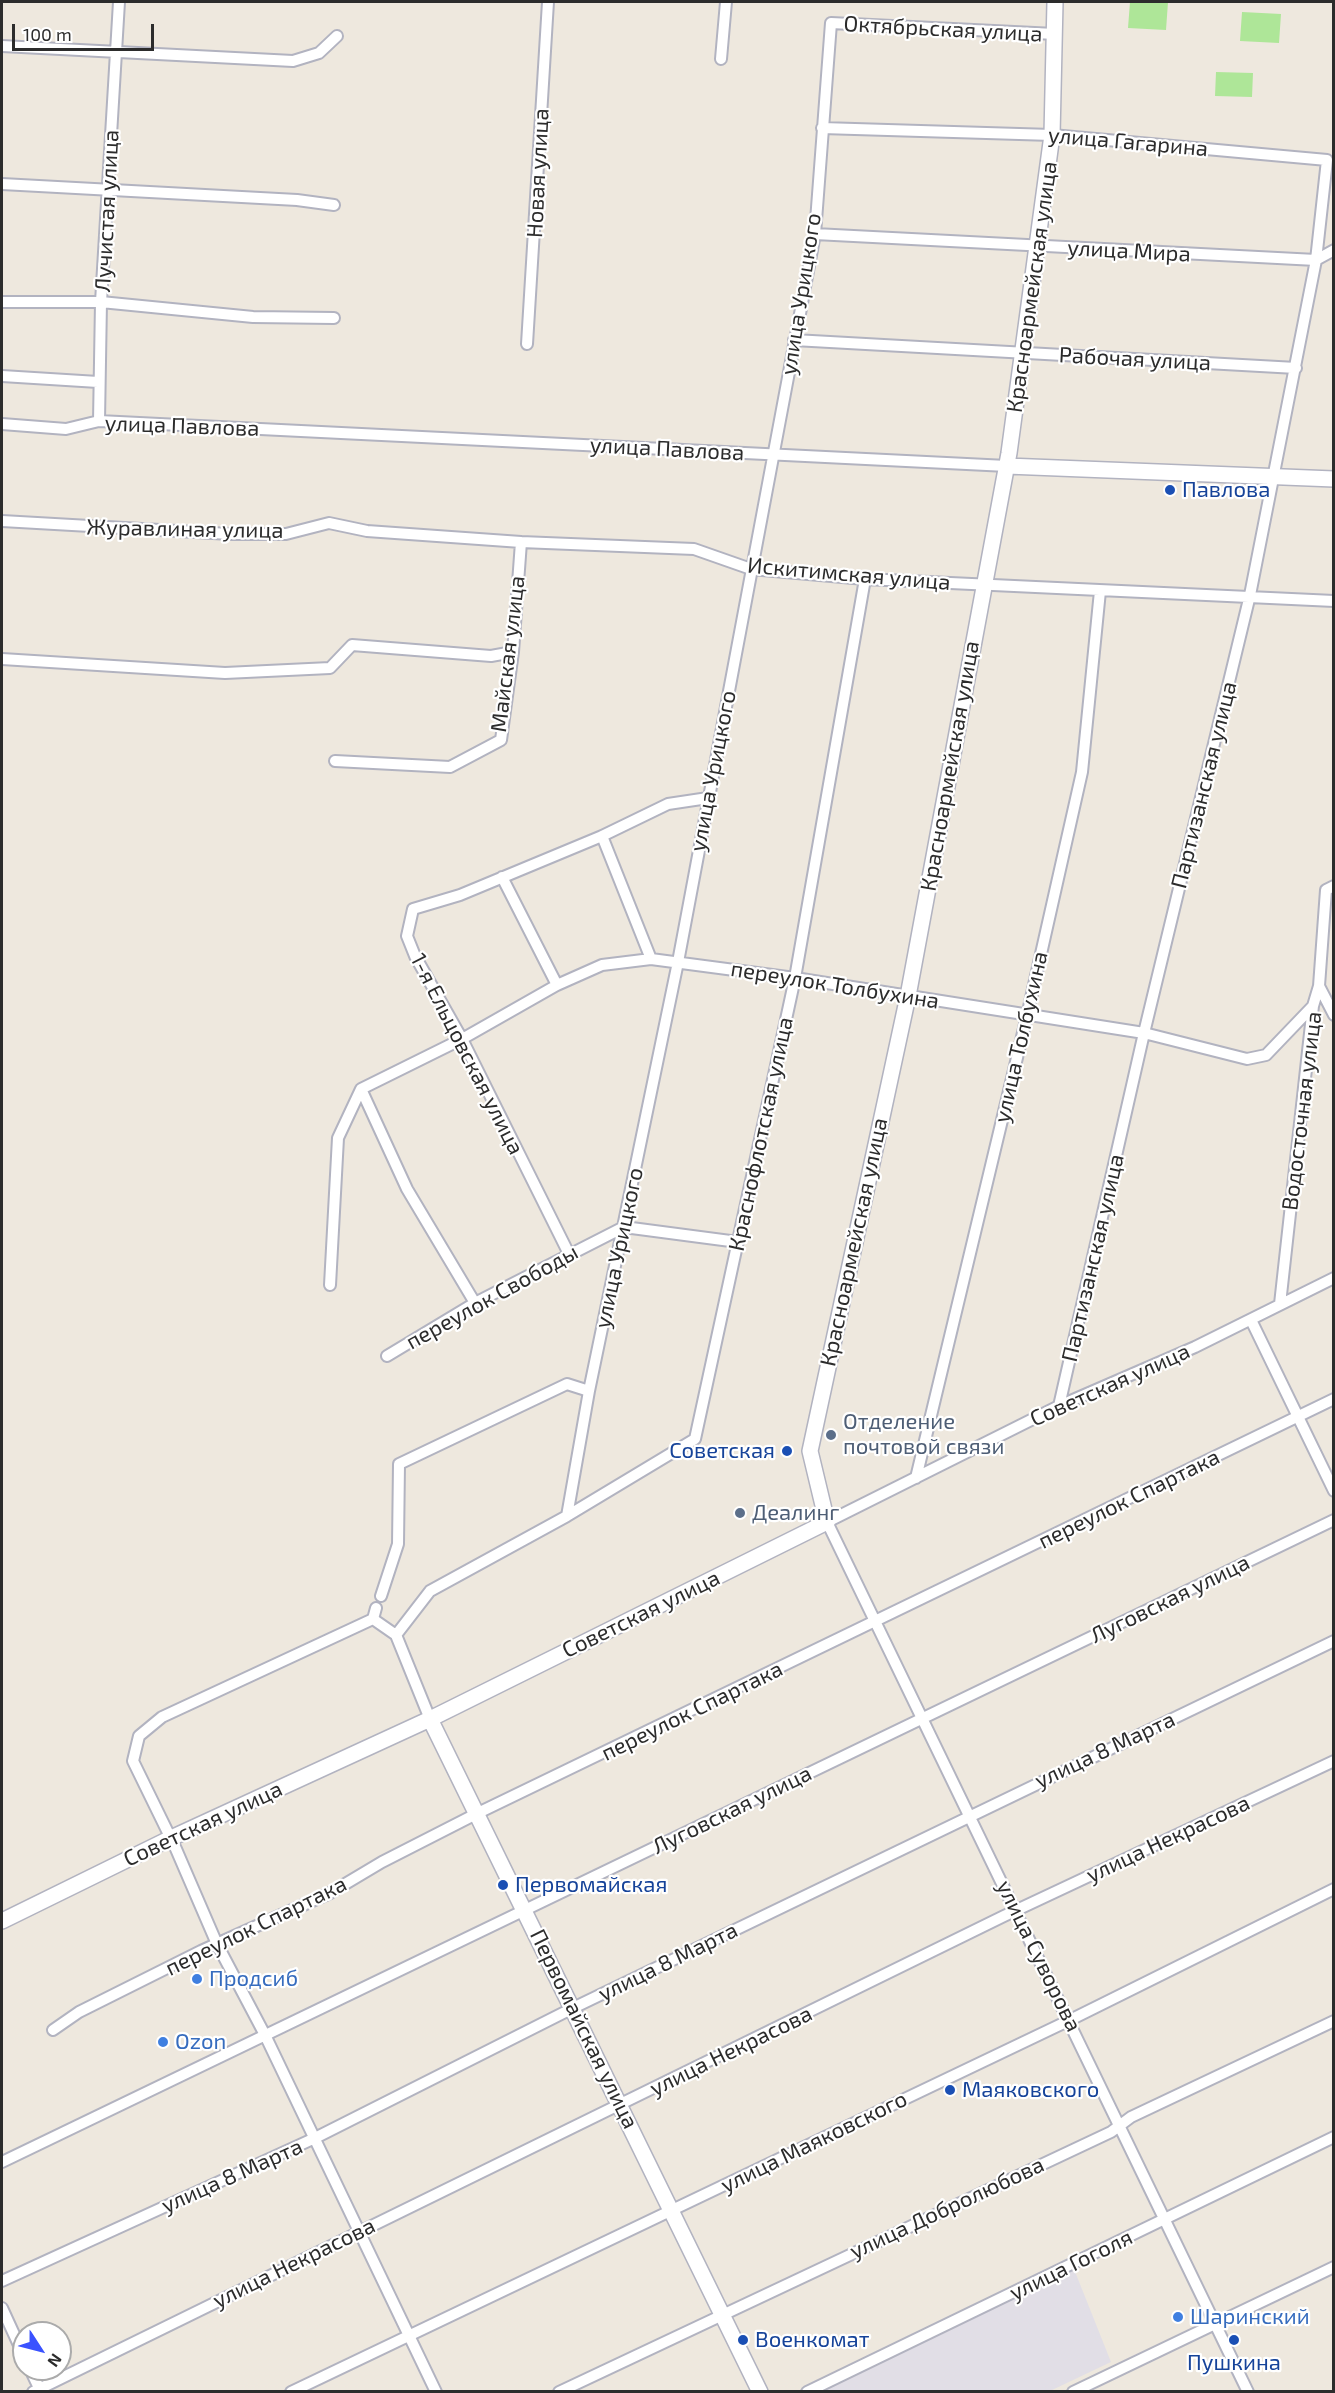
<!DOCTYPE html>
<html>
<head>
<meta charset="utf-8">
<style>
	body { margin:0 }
	#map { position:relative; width:1335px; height:2393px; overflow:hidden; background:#eee8de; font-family:"Exo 2",sans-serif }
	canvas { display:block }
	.frame { position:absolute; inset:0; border:3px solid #2c2c2c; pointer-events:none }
	.north { position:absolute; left:12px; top:2321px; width:60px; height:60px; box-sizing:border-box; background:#fff; border:2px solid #ababab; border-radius:50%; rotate:126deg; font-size:16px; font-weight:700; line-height:24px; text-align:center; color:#2c2c2c }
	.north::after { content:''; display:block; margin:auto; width:21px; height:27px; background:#3a52ff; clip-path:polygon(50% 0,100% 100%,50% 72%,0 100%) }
	.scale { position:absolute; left:12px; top:24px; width:142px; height:27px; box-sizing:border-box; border:3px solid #2c2c2c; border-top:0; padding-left:8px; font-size:18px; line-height:21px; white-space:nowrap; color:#2c2c2c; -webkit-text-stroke:4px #fff; paint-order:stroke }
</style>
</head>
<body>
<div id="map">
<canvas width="1335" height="2393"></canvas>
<div class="frame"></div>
<div class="north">N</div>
<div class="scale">100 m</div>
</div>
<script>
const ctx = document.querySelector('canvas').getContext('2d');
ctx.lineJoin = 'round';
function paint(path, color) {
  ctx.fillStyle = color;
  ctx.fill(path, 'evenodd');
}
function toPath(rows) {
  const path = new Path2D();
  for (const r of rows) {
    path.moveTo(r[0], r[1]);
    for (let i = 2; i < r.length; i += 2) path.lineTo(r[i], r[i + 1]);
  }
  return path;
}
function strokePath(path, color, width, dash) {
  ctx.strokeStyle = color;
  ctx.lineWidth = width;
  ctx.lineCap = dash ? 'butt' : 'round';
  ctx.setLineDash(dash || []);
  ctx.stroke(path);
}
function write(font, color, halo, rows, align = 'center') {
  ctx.font = font + ' "Exo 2",sans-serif';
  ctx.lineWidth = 4.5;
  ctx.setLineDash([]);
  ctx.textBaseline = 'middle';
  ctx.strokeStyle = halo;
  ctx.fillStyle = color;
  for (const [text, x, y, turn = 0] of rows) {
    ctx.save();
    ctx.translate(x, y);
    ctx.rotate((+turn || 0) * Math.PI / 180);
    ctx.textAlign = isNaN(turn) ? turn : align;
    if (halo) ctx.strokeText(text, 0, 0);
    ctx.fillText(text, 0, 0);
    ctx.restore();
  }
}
paint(toPath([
	[1072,2264,1111,2362,1050,2391,816,2392]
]), '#e1dee6');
paint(toPath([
	[1130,2,1168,2,1166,30,1128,28],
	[1242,12,1281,14,1279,43,1240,41],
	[1216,72,1253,73,1252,97,1215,96]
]), '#aee698');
const street = toPath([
	[2,46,293,61,319,53,337,36],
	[721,59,726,2],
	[822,128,1052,135,1327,160,1316,260,1250,595,1144,1033,1059,1406],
	[2,184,297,200,334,205],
	[815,234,1316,260,1334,250],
	[2,302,101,302,253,317,334,318],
	[794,340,1296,368],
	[527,344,548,2],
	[2,376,98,382],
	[99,421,101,302,119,2],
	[2,424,66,429,99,421,1007,466],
	[2,521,230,534,286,534,329,523,367,531,521,542,694,549,751,569,865,579,1334,601],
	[2,659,225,673,330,668,352,645,491,656,513,652],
	[335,761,450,767,501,740,513,652,521,542],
	[602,836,651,959],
	[502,877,557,985],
	[1319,986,1334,1015],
	[361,1089,462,1039,557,985,602,965,651,959,795,978,1144,1033,1247,1059,1266,1055,1313,1006],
	[361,1089,407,1189,475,1303],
	[569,1254,462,1039,415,956,407,936,413,909,460,895,602,836,668,804,708,798],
	[330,1285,338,1138,361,1089],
	[1280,1304,1313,1006,1319,986,1326,890,1334,886],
	[1251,1320,1334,1491],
	[387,1356,475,1303,624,1227,738,1242],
	[916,1478,1027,1016,1082,772,1100,591],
	[567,1516,589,1391,678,962,815,234,831,23,1055,34],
	[381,1596,398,1544,399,1464,567,1384,589,1391],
	[376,1608,373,1619,396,1635,430,1719],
	[373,1619,162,1717,139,1736,133,1761,176,1849,217,1944,265,2035,436,2392],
	[396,1635,430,1591,567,1516,695,1439,795,978,865,579],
	[53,2030,79,2012,201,1951,330,1893,382,1862,478,1813,1334,1399],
	[2,2162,1334,1520],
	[2,2281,315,2138,573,2008,1334,1641],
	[2,2308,24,2356],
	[30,2369,41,2392],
	[33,2392,1004,1916,1334,1761],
	[291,2392,1070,2020,1334,1889],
	[559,2392,1111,2132,1131,2117,1334,2021],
	[807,2392,1334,2137],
	[1073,2392,1334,2267],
	[1248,2392,827,1522,1059,1406,1195,1347,1334,1278]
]);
const secondary = toPath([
	[1007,466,1334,479],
	[430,1719,760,2392],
	[2,1921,169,1839,430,1719,827,1522,810,1451,908,996,1009,453,1052,135,1055,2]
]);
strokePath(street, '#b2b3c0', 14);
strokePath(secondary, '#b2b3c0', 18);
strokePath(street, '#fff', 10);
strokePath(secondary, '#fff', 15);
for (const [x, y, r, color] of [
	[1170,490,6,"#1a4fb4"],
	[831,1435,6,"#5c6f8a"],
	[787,1451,6,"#1a4fb4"],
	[740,1513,6,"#5c6f8a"],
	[503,1885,6,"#1a4fb4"],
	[197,1979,6,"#3f7fe0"],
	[163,2042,6,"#3f7fe0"],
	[950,2090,6,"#1a4fb4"],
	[1178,2317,6,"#3f7fe0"],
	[743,2340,6,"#1a4fb4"],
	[1234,2340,6,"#1a4fb4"]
]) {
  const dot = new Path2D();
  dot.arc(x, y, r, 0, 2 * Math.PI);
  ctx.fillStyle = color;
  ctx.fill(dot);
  strokePath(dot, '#fff', 2);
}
write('22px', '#2c2c2c', '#fff', [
	["Октябрьская улица",943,29,3],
	["улица Гагарина",1128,142,5],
	["Новая улица",538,173,-87],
	["Лучистая улица",107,211,-87],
	["улица Мира",1129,251,3],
	["Красноармейская улица",1032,287,-82],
	["улица Урицкого",801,294,-81],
	["Рабочая улица",1135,359,3],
	["улица Павлова",182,426,2],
	["улица Павлова",667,449,3],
	["Журавлиная улица",185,529,1],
	["Искитимская улица",849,574,5],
	["Майская улица",508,654,-83],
	["Красноармейская улица",950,766,-80],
	["улица Урицкого",713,771,-79],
	["Партизанская улица",1204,785,-76],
	["переулок Толбухина",835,985,9],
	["улица Толбухина",1021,1037,-77],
	["1-я Ельцовская улица",467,1054,63],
	["Водосточная улица",1302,1111,-83],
	["Краснофлотская улица",761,1134,-78],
	["Красноармейская улица",854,1242,-78],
	["улица Урицкого",619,1248,-78],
	["Партизанская улица",1093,1258,-77],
	["переулок Свободы",492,1297,-29],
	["Советская улица",1110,1385,-24],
	["переулок Спартака",1129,1499,-26],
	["Луговская улица",1170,1599,-26],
	["Советская улица",641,1614,-26],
	["переулок Спартака",692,1711,-26],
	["улица 8 Марта",1105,1750,-25],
	["Луговская улица",732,1810,-26],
	["Советская улица",203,1824,-25],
	["улица Некрасова",1168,1839,-25],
	["переулок Спартака",256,1926,-26],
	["улица Суворова",1039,1956,64],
	["улица 8 Марта",668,1962,-26],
	["Первомайская улица",584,2029,64],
	["улица Некрасова",731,2051,-26],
	["улица Маяковского",814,2142,-26],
	["улица 8 Марта",232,2176,-24],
	["улица Добролюбова",947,2208,-25],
	["улица Некрасова",294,2263,-26],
	["улица Гоголя",1071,2265,-26]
]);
write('22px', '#164399', '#fff', [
	["Павлова",1182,490],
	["Советская",775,1451,"right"],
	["Первомайская",515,1885],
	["Маяковского",962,2090],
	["Военкомат",755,2340],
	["Пушкина",1234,2363,"center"]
], 'left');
write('22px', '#4e5e75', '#fff', [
	["Отделение",843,1422],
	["почтовой связи",843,1447],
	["Деалинг",752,1513]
], 'left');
write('22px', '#366cbe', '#fff', [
	["Продсиб",209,1979],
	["Ozon",175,2042],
	["Шаринский",1190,2317]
], 'left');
</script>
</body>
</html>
